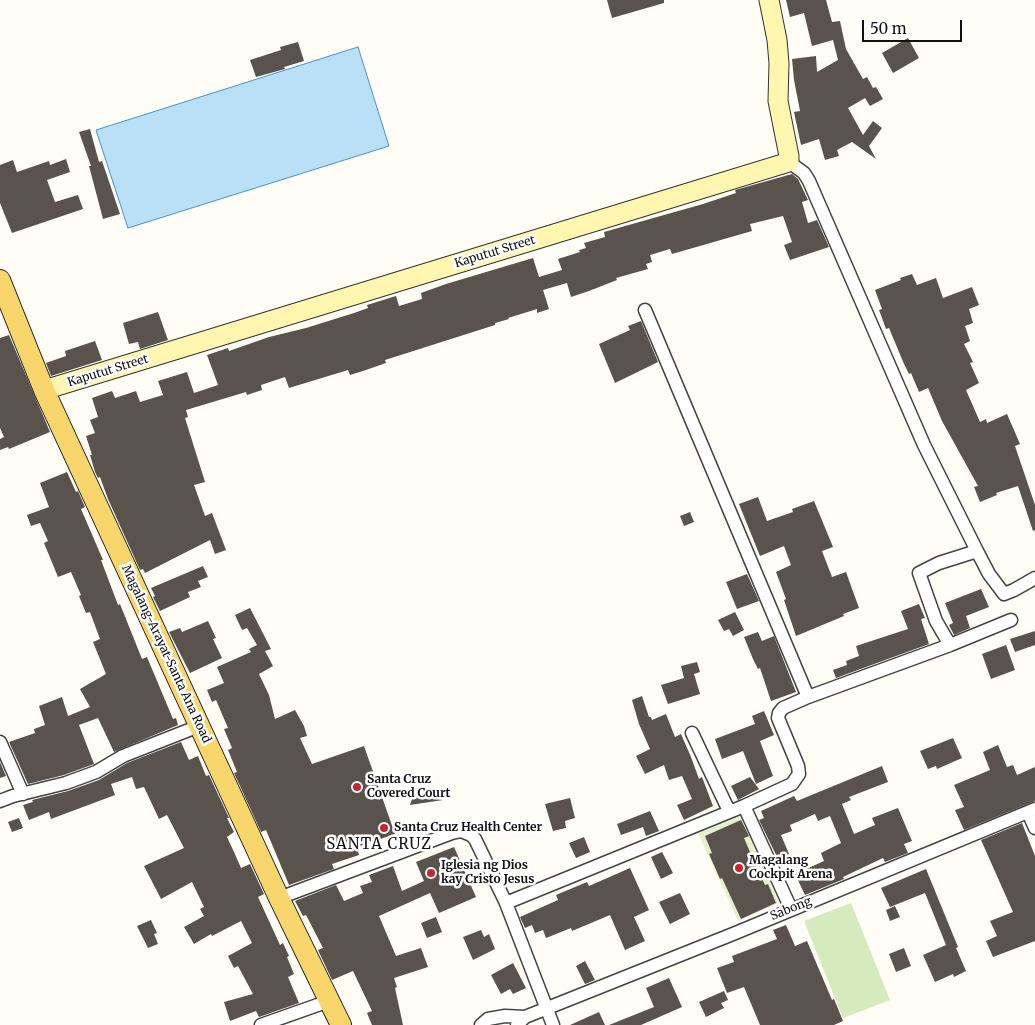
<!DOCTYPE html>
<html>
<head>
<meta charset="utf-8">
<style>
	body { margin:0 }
	#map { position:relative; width:1035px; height:1025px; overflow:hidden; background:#fffdf5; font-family:Merriweather,serif }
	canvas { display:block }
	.scale { position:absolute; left:862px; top:20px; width:100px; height:22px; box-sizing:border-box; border:2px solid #111; border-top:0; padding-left:6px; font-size:15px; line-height:18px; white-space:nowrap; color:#111; -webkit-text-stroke:4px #fff; paint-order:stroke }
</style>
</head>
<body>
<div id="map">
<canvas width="1035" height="1025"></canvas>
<div class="scale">50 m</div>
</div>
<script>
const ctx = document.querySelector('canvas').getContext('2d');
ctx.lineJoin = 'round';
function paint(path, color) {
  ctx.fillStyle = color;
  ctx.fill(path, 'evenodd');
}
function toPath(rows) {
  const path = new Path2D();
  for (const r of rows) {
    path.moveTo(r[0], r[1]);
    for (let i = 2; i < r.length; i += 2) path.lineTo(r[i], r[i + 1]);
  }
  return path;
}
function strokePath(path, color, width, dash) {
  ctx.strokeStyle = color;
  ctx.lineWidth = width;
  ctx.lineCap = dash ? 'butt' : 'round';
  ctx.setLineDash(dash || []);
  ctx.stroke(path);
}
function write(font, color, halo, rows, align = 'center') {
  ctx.font = font + ' Merriweather,serif';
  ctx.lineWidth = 5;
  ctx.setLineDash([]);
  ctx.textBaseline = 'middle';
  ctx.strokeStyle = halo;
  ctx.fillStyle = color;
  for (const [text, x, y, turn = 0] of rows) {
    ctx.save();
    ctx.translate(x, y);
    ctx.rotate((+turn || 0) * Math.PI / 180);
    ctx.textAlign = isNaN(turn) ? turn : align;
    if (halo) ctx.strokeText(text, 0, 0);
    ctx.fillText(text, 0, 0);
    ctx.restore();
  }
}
paint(toPath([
	[851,903,890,1000,843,1018,804,921]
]), '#d5ebbd');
paint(toPath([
	[741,816,779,903,738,921,698,833]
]), '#e6f2cf');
const water = toPath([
	[358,47,389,146,128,228,96,130,358,47]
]);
paint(water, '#b9e0f7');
strokePath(water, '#3f96cf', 1);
paint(toPath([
	[607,0,664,0,664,3,612,18],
	[786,0,826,0,832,22,840,21,846,49,863,79,867,77,873,88,876,87,883,99,870,106,865,98,848,108,863,135,873,121,882,128,869,146,876,159,852,142,837,150,839,156,825,160,819,139,801,145,794,112,800,111,794,80,792,59,816,56,817,72,838,60,833,40,812,46,804,13,790,17],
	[908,38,919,58,893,73,882,53],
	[298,42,304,61,284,67,285,69,256,77,250,60,281,50,280,47],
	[90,129,99,162,102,161,120,214,103,219,89,166,91,166,79,132],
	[66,159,70,172,47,180,55,202,78,195,83,209,12,233,0,203,0,165,13,160,17,172,49,161,50,165],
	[792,174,798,179,808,200,802,202,808,223,817,220,829,247,790,260,784,245,792,242,783,216,750,224,752,231,672,254,670,249,650,255,652,262,646,264,648,269,616,278,617,280,589,291,571,297,567,283,543,290,549,309,537,313,537,309,508,318,509,319,495,323,495,325,385,360,386,363,363,371,350,375,348,370,289,388,285,377,261,385,262,390,247,395,246,392,186,410,188,417,185,418,205,482,194,485,205,516,212,513,226,550,215,554,210,540,145,573,143,569,140,570,108,499,100,477,98,478,95,472,90,455,92,455,86,436,95,433,90,420,98,417,92,398,112,391,115,398,136,391,140,402,163,395,158,381,187,372,194,393,218,385,207,355,228,348,229,351,269,337,306,328,354,313,368,308,367,305,396,296,399,306,422,299,421,293,446,284,533,258,539,277,562,270,558,259,580,252,579,250,586,248,584,243,605,237,604,232,703,204,736,193,735,190],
	[912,274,917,285,936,278,943,298,972,287,979,305,969,309,973,323,965,326,970,341,964,344,973,362,970,363,979,383,966,390,980,422,986,419,987,423,1007,414,1020,444,1015,446,1035,505,1035,530,1033,531,1018,486,996,493,997,495,980,502,974,487,978,486,942,421,928,388,919,392,911,373,909,374,904,364,889,328,886,329,879,310,882,309,875,290,901,280,900,278],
	[158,312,168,340,140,349,138,342,129,344,123,323],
	[641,321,658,362,615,383,599,344,630,330,628,326],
	[9,335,50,432,9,449,8,447,0,450,0,439,4,437,0,428,0,338],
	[95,341,102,360,51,376,46,363,66,356,65,351],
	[67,472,76,492,78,491,85,507,81,509,103,560,101,560,118,605,120,604,142,659,147,657,173,719,176,718,178,725,114,752,98,718,79,725,94,764,64,775,28,784,9,742,35,733,34,729,45,725,39,706,62,697,68,716,90,707,80,689,106,674,93,642,100,639,90,612,86,613,79,596,81,595,71,572,58,577,44,543,48,541,40,523,31,526,27,515,49,507,40,483],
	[758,497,767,521,793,512,792,509,814,501,833,547,822,551,832,577,846,572,859,608,843,614,844,616,796,636,784,600,786,599,776,572,791,565,784,546,760,556,739,504],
	[690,512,694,522,684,526,680,516],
	[203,566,208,577,198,581,201,587,188,592,190,597,160,611,153,597,155,596,151,588],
	[747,574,759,601,737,609,726,582],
	[981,589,989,607,966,616,970,628,954,635,949,625,953,623,945,603],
	[919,604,925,618,921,619,929,644,836,678,833,670,847,665,846,661,859,656,856,646,908,629,901,611],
	[250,608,271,649,265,651,273,666,259,674,269,695,275,719,295,710,304,726,307,736,300,738,312,764,364,746,395,834,357,847,359,855,332,864,334,869,289,885,266,830,261,832,234,773,237,772,228,750,232,748,224,729,228,728,216,700,212,702,207,690,224,683,217,667,251,652,249,649,257,645,247,628,242,630,235,615],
	[735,612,744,630,733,636,729,629,724,631,718,620],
	[208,621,216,638,213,639,222,658,190,673,169,632,180,628,182,632],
	[1035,631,1035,645,1015,652,1010,639],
	[758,632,762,641,774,636,796,692,771,701,760,668,758,669,753,659,744,637],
	[1006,645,1015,670,991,679,982,654],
	[697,662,700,672,694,674,700,694,668,704,661,685,684,678,681,666],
	[642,696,649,717,651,717,652,720,666,714,675,737,681,734,691,757,699,779,702,777,713,806,684,820,677,805,692,799,682,776,669,780,664,765,645,774,636,756,650,749,639,724,632,700],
	[764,711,774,735,760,741,773,776,756,784,743,751,722,759,715,739,755,724,752,716],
	[953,738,962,758,937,769,936,766,928,769,920,751],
	[181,742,189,760,198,756,206,776,209,775,229,818,227,818,234,832,227,837,234,852,241,868,250,864,264,894,258,897,280,945,283,943,289,956,287,957,294,974,288,977,299,1003,259,1017,256,1011,230,1021,224,1002,253,994,238,966,234,968,228,956,252,943,241,921,212,936,211,934,194,944,184,927,204,916,200,909,204,907,192,882,161,899,144,866,184,848,167,815,159,819,144,787,136,789,132,777,111,784,115,795,51,819,49,812,29,820,23,805,33,802,32,800,68,791,99,780,127,763],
	[998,745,1007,767,1013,765,1017,775,1035,767,1035,801,964,830,955,810,964,807,954,785,990,770,983,752],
	[0,762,6,776,0,778],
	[882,766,888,782,849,797,851,800,842,804,854,834,875,825,872,818,898,808,912,841,904,844,908,853,885,862,883,858,843,877,844,879,805,895,795,874,824,861,821,853,841,843,830,816,818,821,815,814,790,825,792,831,781,835,789,854,778,859,759,820,764,818,761,811,794,796,797,801],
	[750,777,759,789,738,800,731,786],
	[414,793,443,800,410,805],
	[570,798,575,818,565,821,566,828,553,831,545,804],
	[650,811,659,831,646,836,643,827,621,835,617,824],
	[19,818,23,828,12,832,8,822],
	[741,820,749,836,744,838,756,866,765,885,768,884,776,903,741,919,722,878,720,879,709,854,712,853,705,836],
	[1022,823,1035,856,1035,941,993,957,986,941,997,936,990,921,1013,912,981,840],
	[584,837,590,852,576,858,569,843],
	[454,847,476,897,439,913,430,893,379,916,396,956,421,948,428,967,394,978,397,987,395,988,403,1025,372,1025,367,1013,372,1011,353,971,332,980,318,950,323,948,306,915,303,916,295,901,336,885,344,901,363,893,360,886,372,882,369,875,393,866,402,891,424,881,416,862],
	[662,852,673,873,661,879,651,857],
	[630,868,649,910,634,917,645,941,625,950,610,915,572,931,571,928,546,938,543,930,535,933,532,925,525,928,520,917,558,900,556,895,587,882,589,886],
	[926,869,958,947,956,948,966,971,954,977,953,974,935,982,923,955,946,945,925,893,890,907,881,888],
	[680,893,690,914,670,924,659,902],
	[895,906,900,917,890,921,886,910],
	[436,917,442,932,427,938,421,923],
	[151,920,157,933,154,934,158,944,148,948,137,926],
	[786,925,795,946,807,941,832,1000,834,999,843,1021,834,1025,760,1025,744,987,727,993,717,968,734,962,732,956,777,939,773,930],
	[481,930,484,937,489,934,495,949,473,960,463,937],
	[904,948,911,966,896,972,889,954],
	[585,961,595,980,585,984,576,966],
	[513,963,526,988,513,994,510,989,501,994,491,975],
	[669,978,682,1007,641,1025,609,1025,654,1007,646,988],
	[724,991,728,1000,721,1003,724,1008,706,1017,699,1002],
	[599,1012,605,1025,570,1025]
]), '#5a524d');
const street = toPath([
	[645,310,808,697],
	[977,551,989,574,1004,594,1014,590,1035,578],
	[950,645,1011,620],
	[692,733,729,811],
	[0,742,23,794],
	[0,801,13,796,66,783,96,772,123,756,199,726],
	[744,806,791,909],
	[1028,812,1035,828],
	[279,898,452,833,461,831,471,835,475,839,506,903,553,1025],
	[506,903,744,806,792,784,799,774,798,766,778,718,779,713,783,708,808,697,950,645,936,621,919,573,939,563,977,551,924,445,809,181,804,173,789,162],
	[261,1025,329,1001],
	[481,1025,488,1019,505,1016,525,1017],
	[517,1025,525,1017,733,934,1035,809]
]);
const secondary = toPath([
	[44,390,789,162,789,156,778,101,779,63,777,40,769,0]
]);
const primary = toPath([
	[0,280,44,390,279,898,341,1025]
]);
strokePath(street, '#444', 15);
strokePath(secondary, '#333', 21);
strokePath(primary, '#222', 22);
strokePath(street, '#fff', 12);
strokePath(secondary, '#fff6b0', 19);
strokePath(primary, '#f9d66b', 20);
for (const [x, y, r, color] of [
	[357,787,5,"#c4262e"],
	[384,828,5,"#c4262e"],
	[739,868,5,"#c4262e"],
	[431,873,5,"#c4262e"]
]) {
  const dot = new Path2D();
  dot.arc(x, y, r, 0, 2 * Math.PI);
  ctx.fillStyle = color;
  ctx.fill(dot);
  strokePath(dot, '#fff', 2);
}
write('12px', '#111', '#fff', [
	["Kaputut Street",495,252,-17],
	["Kaputut Street",108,371,-17],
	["Magalang-Arayat-Santa Ana Road",166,654,65],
	["Sabong",791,909,-22]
]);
write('bold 12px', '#111', '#fff', [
	["Santa Cruz",367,780],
	["Covered Court",367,794],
	["Santa Cruz Health Center",394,828],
	["Magalang",749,861],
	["Cockpit Arena",749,875],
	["Iglesia ng Dios",441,866],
	["kay Cristo Jesus",441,880]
], 'left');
ctx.letterSpacing = '1px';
write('15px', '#111', '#fff', [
	["SANTA CRUZ",379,845]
]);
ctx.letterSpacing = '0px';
</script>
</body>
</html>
